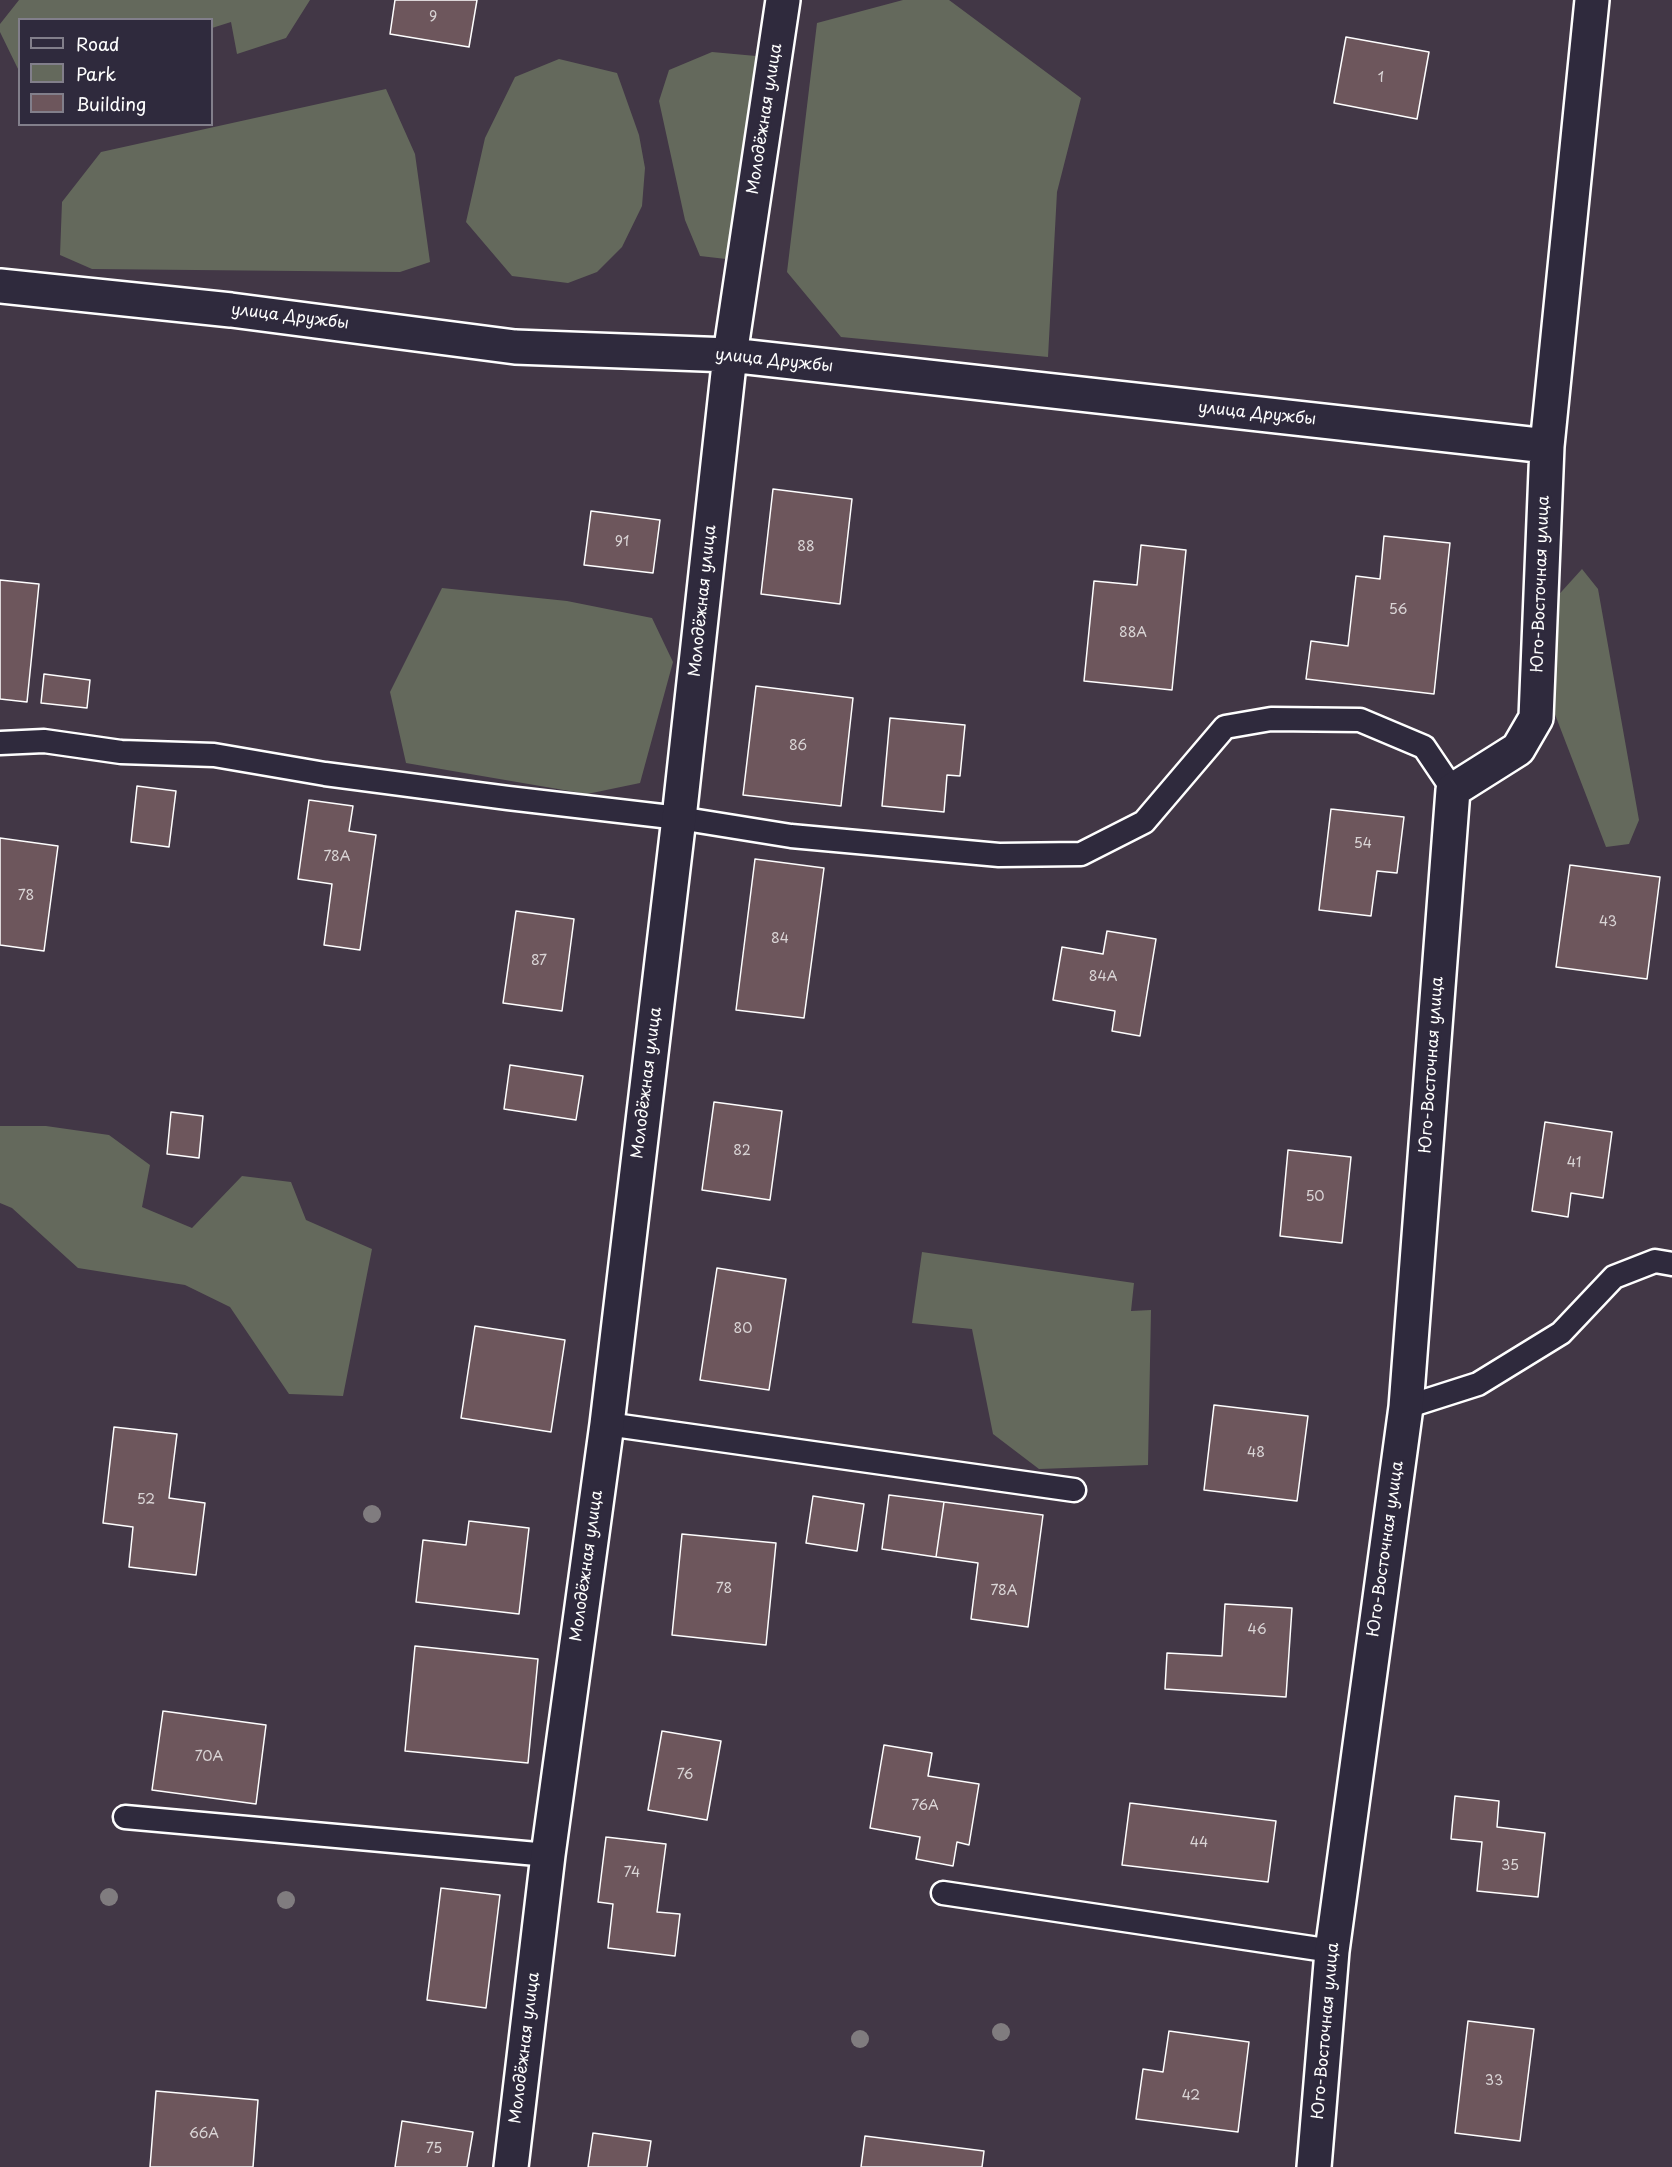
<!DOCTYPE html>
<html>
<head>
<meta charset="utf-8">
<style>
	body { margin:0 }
	#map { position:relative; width:1672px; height:2167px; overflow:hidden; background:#423746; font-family:"Playpen Sans",sans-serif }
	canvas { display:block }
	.legend { position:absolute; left:18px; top:18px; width:195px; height:108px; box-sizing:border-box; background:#2f2a3d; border:2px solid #827f8b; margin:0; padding:8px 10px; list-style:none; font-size:18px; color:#fff }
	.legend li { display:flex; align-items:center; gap:12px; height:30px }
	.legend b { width:30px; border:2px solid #827f8b }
</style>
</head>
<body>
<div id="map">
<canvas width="1672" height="2167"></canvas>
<ul class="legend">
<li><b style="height:8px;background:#2f2a3d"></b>Road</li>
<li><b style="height:16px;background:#64695c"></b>Park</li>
<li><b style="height:16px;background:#6d565c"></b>Building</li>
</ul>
</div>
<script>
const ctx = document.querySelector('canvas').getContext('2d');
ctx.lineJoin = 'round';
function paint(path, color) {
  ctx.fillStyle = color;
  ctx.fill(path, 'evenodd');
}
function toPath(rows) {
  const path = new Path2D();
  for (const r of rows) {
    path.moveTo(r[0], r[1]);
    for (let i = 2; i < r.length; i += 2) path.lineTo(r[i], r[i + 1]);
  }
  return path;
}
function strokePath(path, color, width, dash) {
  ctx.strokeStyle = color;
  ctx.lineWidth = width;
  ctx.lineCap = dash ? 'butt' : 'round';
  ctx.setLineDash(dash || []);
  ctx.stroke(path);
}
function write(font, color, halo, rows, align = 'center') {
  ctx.font = font + ' "Playpen Sans",sans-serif';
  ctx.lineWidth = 5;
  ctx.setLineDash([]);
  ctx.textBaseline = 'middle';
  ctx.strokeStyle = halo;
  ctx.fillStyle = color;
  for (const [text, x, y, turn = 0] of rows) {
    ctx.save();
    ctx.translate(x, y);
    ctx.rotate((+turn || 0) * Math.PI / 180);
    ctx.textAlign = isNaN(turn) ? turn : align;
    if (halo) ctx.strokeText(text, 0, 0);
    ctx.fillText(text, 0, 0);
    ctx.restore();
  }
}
paint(toPath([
	[19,0,310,0,286,38,237,54,231,22,212,28,212,20,20,20,19,71,0,32,0,24],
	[903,0,949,0,1081,98,1057,192,1048,357,841,337,787,272,817,23],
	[712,52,756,56,726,259,700,256,685,220,659,101,669,70],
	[559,59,617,73,639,135,645,168,642,206,622,247,597,272,568,283,512,276,466,222,485,138,515,77],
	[386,89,415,154,430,262,400,272,92,269,60,255,62,202,101,152],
	[1582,569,1598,589,1639,820,1629,844,1606,847,1551,704,1553,601],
	[442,588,567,601,652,618,673,662,640,783,587,794,406,763,390,692],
	[0,1126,46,1126,109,1135,150,1165,142,1207,192,1228,242,1176,291,1182,306,1220,372,1249,343,1396,289,1394,230,1307,185,1285,78,1268,12,1208,0,1203],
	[922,1252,1134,1283,1131,1311,1151,1310,1148,1465,1039,1469,993,1434,972,1329,912,1323]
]), '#64695c');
const building = toPath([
	[395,0,477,0,469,47,390,34,395,0],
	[1346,37,1429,52,1417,119,1334,103,1346,37],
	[773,489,852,499,840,604,761,594,773,489],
	[591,511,660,520,653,573,584,565,591,511],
	[1384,536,1450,543,1434,694,1306,679,1311,641,1348,646,1356,576,1380,579,1384,536],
	[1141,545,1186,550,1172,690,1084,681,1094,581,1137,585,1141,545],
	[0,580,39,584,27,702,0,699,0,580],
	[44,674,90,680,87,708,41,703,44,674],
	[756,686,853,698,841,806,743,795,756,686],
	[890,718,965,725,960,776,947,775,944,812,882,806,890,718],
	[137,786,176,791,169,847,131,842,137,786],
	[309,800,353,806,349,831,376,835,360,950,324,945,332,884,298,879,309,800],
	[1331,809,1404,817,1397,873,1377,871,1371,916,1319,910,1331,809],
	[0,838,58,846,44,951,0,945,0,838],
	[755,859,824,868,804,1018,736,1010,755,859],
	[1570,865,1660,877,1647,979,1556,967,1570,865],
	[516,911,574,919,562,1011,503,1003,516,911],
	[1107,931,1156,939,1140,1036,1112,1031,1115,1011,1053,1000,1062,947,1103,954,1107,931],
	[510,1065,583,1076,576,1120,504,1109,510,1065],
	[714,1102,782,1111,770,1200,702,1190,714,1102],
	[171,1112,203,1116,199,1158,167,1154,171,1112],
	[1545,1122,1612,1132,1603,1198,1571,1193,1568,1217,1532,1211,1545,1122],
	[1288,1150,1351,1157,1342,1243,1280,1236,1288,1150],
	[717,1268,786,1279,769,1390,700,1380,717,1268],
	[475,1326,565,1340,551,1432,461,1418,475,1326],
	[1214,1405,1308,1416,1297,1501,1204,1490,1214,1405],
	[114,1427,177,1434,169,1498,205,1503,196,1575,129,1567,133,1527,103,1523,114,1427],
	[889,1495,944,1502,936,1557,882,1549,889,1495],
	[813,1496,864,1504,857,1551,806,1543,813,1496],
	[944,1502,1043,1515,1028,1627,971,1619,978,1563,936,1557,944,1502],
	[469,1521,529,1528,519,1614,416,1602,423,1540,466,1545,469,1521],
	[682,1534,776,1543,766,1645,672,1635,682,1534],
	[1225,1604,1292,1608,1286,1697,1165,1689,1167,1653,1222,1656,1225,1604],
	[415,1646,538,1659,528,1763,405,1751,415,1646],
	[163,1711,266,1725,256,1804,152,1790,163,1711],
	[662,1731,721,1741,707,1820,648,1810,662,1731],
	[884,1745,932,1753,928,1776,979,1784,969,1845,957,1842,953,1866,916,1859,920,1837,870,1828,884,1745],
	[1455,1796,1499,1801,1497,1827,1545,1833,1538,1897,1477,1891,1482,1842,1451,1839,1455,1796],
	[1130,1803,1276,1821,1268,1882,1122,1865,1130,1803],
	[606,1837,666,1844,657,1912,680,1914,675,1956,608,1948,613,1904,598,1902,606,1837],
	[441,1888,500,1895,486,2008,427,2000,441,1888],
	[1468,2021,1534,2029,1520,2141,1455,2133,1468,2021],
	[1169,2031,1249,2042,1238,2132,1136,2119,1143,2069,1163,2072,1169,2031],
	[156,2091,258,2100,253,2167,150,2167,156,2091],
	[402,2121,473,2132,467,2167,395,2167,402,2121],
	[593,2133,651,2141,647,2167,588,2167,593,2133],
	[865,2136,984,2151,982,2167,861,2167,865,2136]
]);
paint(building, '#6d565c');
strokePath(building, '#fff', 1.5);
const lane = toPath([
	[0,743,44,741,121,752,214,755,325,774,508,798,679,818,791,836,999,855,1081,854,1144,822,1225,727,1271,719,1360,720,1424,747,1453,790],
	[1406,1407,1478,1384,1561,1333,1614,1277,1655,1261,1672,1264],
	[607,1424,1074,1490],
	[125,1817,548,1855],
	[943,1893,1332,1951]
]);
const street = toPath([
	[0,286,231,310,515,347,730,355,1547,446],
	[511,2167,548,1855,607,1424,679,818,730,355,783,0],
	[1314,2167,1332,1951,1406,1407,1453,790,1518,749,1536,718,1547,446,1592,0]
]);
strokePath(lane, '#fff', 27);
strokePath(street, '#fff', 38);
strokePath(lane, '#2f2a3d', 22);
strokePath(street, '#2f2a3d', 33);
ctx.fillStyle = '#807c7f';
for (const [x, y] of [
	[372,1514],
	[109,1897],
	[286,1900],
	[1001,2032],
	[860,2039]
]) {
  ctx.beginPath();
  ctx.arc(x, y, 9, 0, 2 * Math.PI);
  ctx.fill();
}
write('14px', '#dad5d6', null, [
	["9",433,17],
	["1",1381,78],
	["91",622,542],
	["88",806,547],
	["56",1398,610],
	["88А",1133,633],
	["86",798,746],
	["54",1363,844],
	["78А",337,857],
	["78",26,896],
	["43",1608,922],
	["84",780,939],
	["87",539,961],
	["84А",1103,977],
	["82",742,1151],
	["41",1574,1163],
	["50",1315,1197],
	["80",743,1329],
	["48",1256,1453],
	["52",146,1500],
	["78",724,1589],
	["78А",1004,1591],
	["46",1257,1630],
	["70А",209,1757],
	["76",685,1775],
	["76А",925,1806],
	["44",1199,1843],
	["35",1510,1866],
	["74",632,1873],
	["33",1494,2081],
	["42",1191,2096],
	["66А",204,2134],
	["75",434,2149]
]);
write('16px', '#fff', '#2f2a3d', [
	["Молодёжная улица",765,119,-81],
	["улица Дружбы",290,317,7],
	["улица Дружбы",774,361,6],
	["улица Дружбы",1257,414,6],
	["Юго-Восточная улица",1541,584,-88],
	["Молодёжная улица",703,601,-84],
	["Юго-Восточная улица",1432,1065,-86],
	["Молодёжная улица",647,1083,-83],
	["Юго-Восточная улица",1386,1549,-82],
	["Молодёжная улица",587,1566,-82],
	["Юго-Восточная улица",1326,2031,-85],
	["Молодёжная улица",525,2048,-83]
]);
</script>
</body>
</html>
